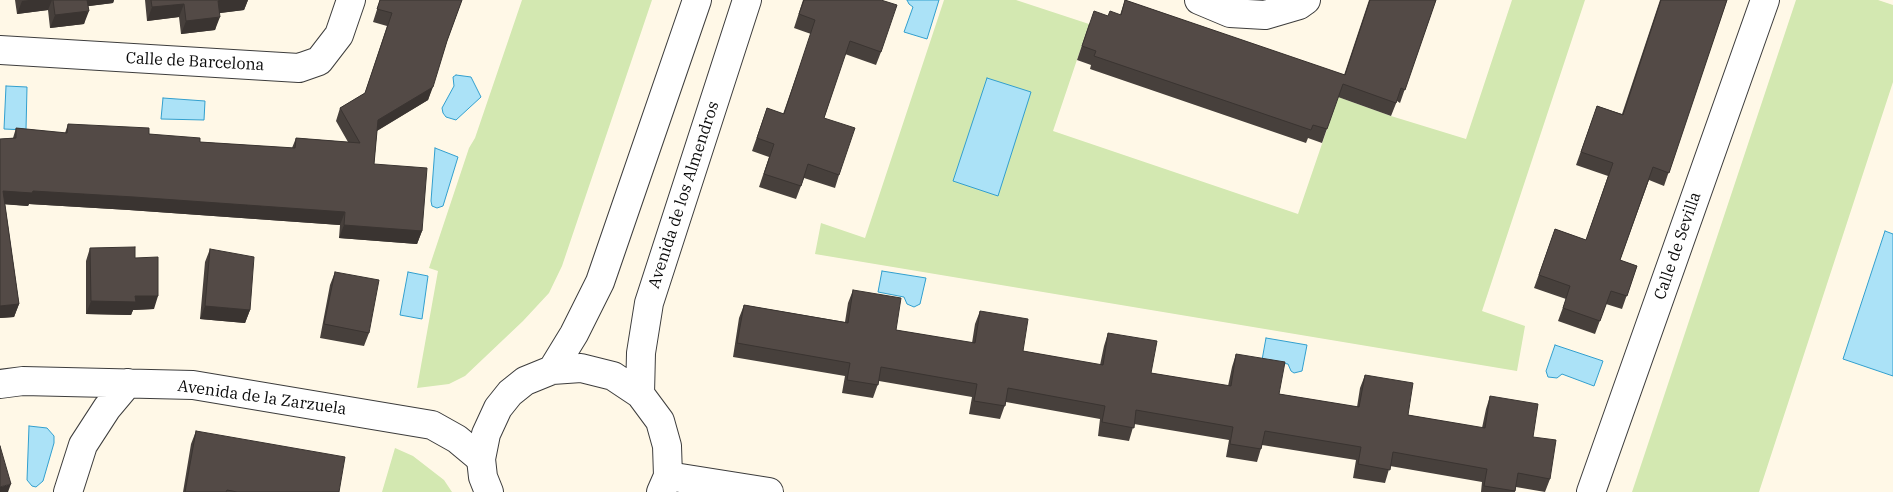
<!DOCTYPE html>
<html>
<head>
<meta charset="utf-8">
<style>
	body { margin:0 }
	canvas { display:block; background:#fff8e7 }
</style>
</head>
<body>
<canvas width="1893" height="492"></canvas>
<script>
const ctx = document.querySelector('canvas').getContext('2d');
ctx.lineJoin = 'round';
function paint(path, color) {
  ctx.fillStyle = color;
  ctx.fill(path, 'evenodd');
}
function toPath(rows) {
  const path = new Path2D();
  for (const r of rows) {
    path.moveTo(r[0], r[1]);
    for (let i = 2; i < r.length; i += 2) path.lineTo(r[i], r[i + 1]);
  }
  return path;
}
function strokePath(path, color, width, dash) {
  ctx.strokeStyle = color;
  ctx.lineWidth = width;
  ctx.lineCap = dash ? 'butt' : 'round';
  ctx.setLineDash(dash || []);
  ctx.stroke(path);
}
function write(font, color, halo, rows, align = 'center') {
  ctx.font = font + ' "IBM Plex Serif",serif';
  ctx.lineWidth = 5;
  ctx.setLineDash([]);
  ctx.textBaseline = 'middle';
  ctx.strokeStyle = halo;
  ctx.fillStyle = color;
  for (const [text, x, y, turn = 0] of rows) {
    ctx.save();
    ctx.translate(x, y);
    ctx.rotate((+turn || 0) * Math.PI / 180);
    ctx.textAlign = isNaN(turn) ? turn : align;
    if (halo) ctx.strokeText(text, 0, 0);
    ctx.fillText(text, 0, 0);
    ctx.restore();
  }
}
paint(toPath([
	[522,0,652,0,562,266,549,293,523,321,465,376,449,384,417,388,438,271,429,268,469,148,475,138],
	[944,0,1016,0,1089,24,1053,131,1298,214,1338,97,1391,116,1466,139,1512,0,1585,0,1482,311,1525,326,1517,371,815,254,821,223,865,238],
	[1796,0,1878,0,1893,5,1893,82,1759,492,1632,492],
	[395,448,413,456,444,480,452,492,382,492]
]), '#d3e8b1');
const water = toPath([
	[907,0,939,0,927,39,904,32,913,7,909,4,907,0],
	[456,75,471,77,481,97,456,120,446,117,443,113,442,108,454,86,453,77,456,75],
	[987,78,1031,92,998,196,953,181,987,78],
	[6,86,27,87,26,130,4,129,6,86],
	[163,98,205,101,204,120,161,119,163,98],
	[435,148,458,157,443,206,437,208,432,206,431,201,435,148],
	[1885,231,1893,234,1893,376,1843,359,1885,231],
	[882,271,926,278,920,304,914,307,907,304,904,297,878,292,882,271],
	[408,272,428,276,422,319,400,315,408,272],
	[1266,338,1307,345,1302,371,1294,373,1291,371,1288,364,1262,360,1266,338],
	[1555,345,1603,361,1594,386,1562,374,1557,378,1548,377,1546,371,1555,345],
	[29,426,47,428,54,436,54,443,43,481,36,487,32,486,27,480,29,426]
]);
paint(water, '#abe2f7');
strokePath(water, '#329fce', 1);
const minor = toPath([
	[1199,0,1230,13,1265,15,1299,5,1306,0],
	[0,50,299,68,319,61,339,35,351,0],
	[0,384,23,381,193,385,432,425,457,439,481,459],
	[668,476,769,492],
	[68,492,83,445,107,408,128,383],
	[1591,492,1765,0]
]);
const tertiary = toPath([
	[552,370,574,334,600,282,697,0],
	[640,394,641,353,649,303,747,0],
	[489,492,483,477,481,459,486,434,498,408,510,393,525,381,552,370,581,368,613,376,640,394,660,421,667,446,668,476,661,492]
]);
strokePath(minor, '#3d3d3d', 30);
strokePath(tertiary, '#3d3d3d', 30);
strokePath(minor, '#fff', 28);
strokePath(tertiary, '#fff', 28);
paint(toPath([
	[15,0,114,0,113,3,88,6,84,24,50,28,48,10,17,14],
	[145,0,248,0,244,10,219,13,215,30,181,34,179,17,147,21],
	[380,0,462,0,447,41,428,100,377,131,374,164,422,231,417,244,339,238,340,225,129,210,29,204,28,206,5,204,19,304,14,317,0,318,0,139,13,138,16,128,65,133,68,124,149,134,200,142,292,148,296,138,348,142,336,121,340,108,365,93,387,26,373,22],
	[803,0,881,0,881,52,876,65,845,54,824,118,839,175,835,188,804,178,796,199,759,187,769,157,752,151,767,108,783,114,811,34,794,28],
	[1125,0,1344,75,1369,0,1436,0,1400,103,1397,101,1391,116,1338,97,1322,143,1308,138,1306,143,1090,69,1091,65,1077,60,1089,24,1108,16,1120,15],
	[1660,0,1727,0,1664,186,1649,180,1620,260,1637,266,1622,309,1606,304,1595,334,1558,321,1566,299,1534,288,1555,229,1586,240,1608,176,1576,165,1597,106,1622,114],
	[90,248,135,258,154,309,133,310,131,315,86,314,86,261],
	[210,249,250,310,245,323,200,319,205,262],
	[335,272,369,333,364,346,320,338,330,285],
	[853,290,896,330,972,343,975,324,980,311,1023,351,1100,365,1104,346,1108,333,1151,373,1228,386,1232,367,1236,354,1279,394,1357,407,1360,388,1365,375,1408,415,1482,428,1486,409,1490,396,1533,437,1550,479,1545,492,1516,487,1515,492,1481,492,1482,482,1390,466,1385,483,1353,478,1356,460,1262,445,1257,462,1226,457,1229,440,1134,424,1129,441,1098,436,1100,419,1006,402,1000,419,969,414,972,397,879,381,873,398,842,393,845,376,733,357,739,318,744,305,845,322,848,303],
	[196,431,339,492,183,492,191,444]
]), '#47403c');
paint(toPath([
	[29,0,52,0,48,10,17,14,22,1],
	[84,0,114,0,113,3,82,7],
	[222,0,248,0,244,10,213,14,218,1],
	[184,4,179,17,147,21,152,7],
	[89,11,84,24,50,28,55,15],
	[220,17,215,30,181,34,186,21],
	[433,87,428,100,373,133,378,120],
	[3,191,33,191,134,197,345,212,340,225,129,210,29,204,28,206,0,204],
	[344,225,422,231,417,244,339,238],
	[135,296,158,296,154,309,133,310,131,315,86,314,91,301],
	[19,304,14,317,0,318,0,306],
	[205,306,250,310,245,323,200,319],
	[11,484,8,492,0,492,0,487]
]), '#3a3431');
const building = toPath([
	[53,0,87,0,89,11,55,15,53,0],
	[151,0,222,0,218,1,220,17,186,21,184,4,152,7,151,0],
	[380,0,462,0,447,41,433,87,378,120,374,164,427,168,422,231,344,225,345,212,134,197,33,191,32,193,3,191,19,304,0,306,0,139,16,138,16,128,67,133,68,124,149,128,149,134,200,138,200,142,295,148,296,138,360,143,340,108,365,93,392,13,377,9,380,0],
	[804,0,881,0,897,5,881,52,850,41,824,118,855,128,839,175,808,164,801,186,764,174,774,144,757,138,767,108,784,114,815,20,799,14,804,0],
	[1125,0,1345,75,1370,0,1436,0,1405,90,1401,88,1396,103,1343,84,1327,129,1313,125,1311,130,1094,56,1096,51,1082,46,1094,11,1108,16,1110,11,1121,15,1125,0],
	[1661,0,1727,0,1669,173,1653,167,1620,260,1637,266,1627,296,1611,291,1600,321,1563,308,1570,286,1539,275,1555,229,1586,240,1613,163,1581,152,1597,106,1623,115,1661,0],
	[135,247,135,258,158,257,158,296,135,296,136,302,91,301,90,248,135,247],
	[210,249,254,257,250,310,205,306,210,249],
	[335,272,379,280,369,333,324,324,335,272],
	[853,290,901,298,896,330,975,343,980,311,1028,319,1023,351,1103,365,1108,333,1157,341,1151,373,1231,386,1236,354,1285,362,1279,394,1359,407,1365,375,1413,383,1408,415,1485,428,1490,396,1538,404,1533,437,1556,440,1550,479,1518,473,1515,491,1484,486,1487,469,1393,452,1390,470,1358,464,1361,447,1265,431,1261,449,1230,444,1233,427,1136,410,1134,428,1102,422,1105,406,1008,388,1005,406,974,401,977,384,881,367,878,385,847,380,850,363,737,343,744,305,848,323,853,290],
	[196,431,345,457,339,492,237,492,227,490,226,492,185,492,196,431],
	[0,446,11,484,0,487,0,446]
]);
paint(building, '#534a46');
strokePath(building, '#3a3431', 1);
write('16px', '#0a0a0a', '#fff', [
	["Calle de Barcelona",195,62,3],
	["Avenida de los Almendros",684,195,-72],
	["Calle de Sevilla",1678,246,-71],
	["Avenida de la Zarzuela",262,398,8]
]);
</script>
</body>
</html>
